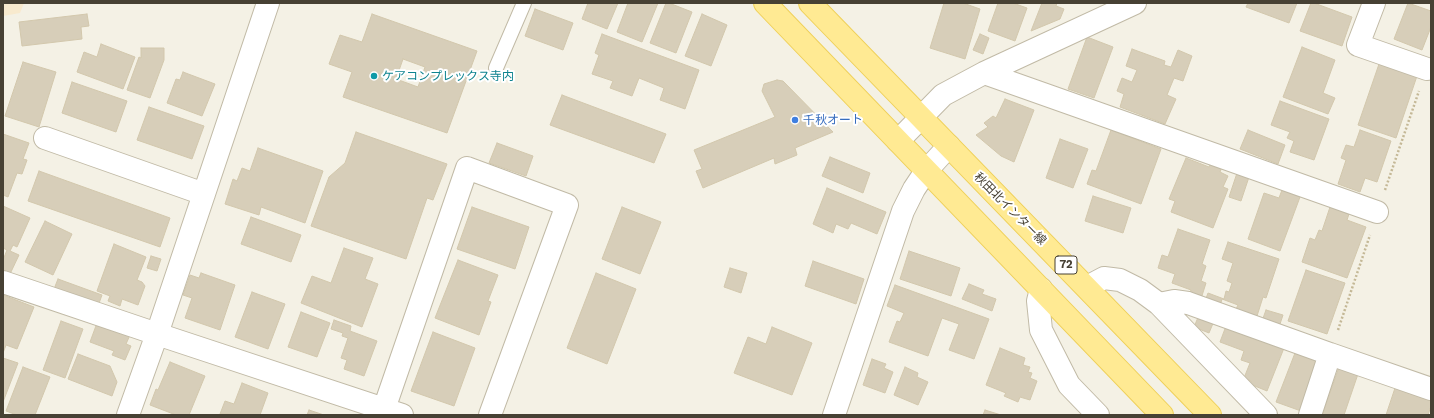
<!DOCTYPE html>
<html>
<head>
<meta charset="utf-8">
<style>
	body { margin:0 }
	#map { position:relative; width:1434px; height:418px; overflow:hidden; background:#f4f1e5; font-family:"Work Sans",sans-serif }
	canvas { display:block }
	.frame { position:absolute; inset:0; border:4px solid #474134; pointer-events:none }
</style>
</head>
<body>
<div id="map">
<canvas width="1434" height="418"></canvas>
<div class="frame"></div>
</div>
<script>
const ctx = document.querySelector('canvas').getContext('2d');
ctx.lineJoin = 'round';
function paint(path, color) {
  ctx.fillStyle = color;
  ctx.fill(path, 'evenodd');
}
function toPath(rows) {
  const path = new Path2D();
  for (const r of rows) {
    path.moveTo(r[0], r[1]);
    for (let i = 2; i < r.length; i += 2) path.lineTo(r[i], r[i + 1]);
  }
  return path;
}
function strokePath(path, color, width, dash) {
  ctx.strokeStyle = color;
  ctx.lineWidth = width;
  ctx.lineCap = dash ? 'butt' : 'round';
  ctx.setLineDash(dash || []);
  ctx.stroke(path);
}
function write(font, color, halo, rows, align = 'center') {
  ctx.font = font + ' "Work Sans","Noto Sans JP",sans-serif';
  ctx.lineWidth = 4;
  ctx.setLineDash([]);
  ctx.textBaseline = 'middle';
  ctx.strokeStyle = halo;
  ctx.fillStyle = color;
  for (const [text, x, y, turn = 0] of rows) {
    ctx.save();
    ctx.translate(x, y);
    ctx.rotate((+turn || 0) * Math.PI / 180);
    ctx.textAlign = isNaN(turn) ? turn : align;
    if (halo) ctx.strokeText(text, 0, 0);
    ctx.fillText(text, 0, 0);
    ctx.restore();
  }
}
paint(toPath([
	[3,3,24,3,20,13,3,16]
]), '#f8eace');
const building = toPath([
	[588,3,618,3,607,29,582,19,588,3],
	[628,3,658,3,642,42,617,32,628,3],
	[666,3,669,3,692,12,676,53,650,43,666,3],
	[944,3,963,3,980,9,965,59,930,48,944,3],
	[998,3,1013,3,1027,8,1015,41,988,31,998,3],
	[1042,3,1057,3,1056,6,1064,9,1060,19,1031,31,1042,3],
	[1248,3,1297,3,1289,23,1246,7,1248,3],
	[1311,3,1314,3,1352,17,1342,46,1300,31,1311,3],
	[1408,3,1431,11,1431,27,1422,50,1394,39,1408,3],
	[535,9,573,23,563,50,525,36,535,9],
	[87,14,89,26,81,27,82,39,22,46,19,22,87,14],
	[372,14,477,51,447,133,343,97,352,72,329,64,340,35,362,42,372,14],
	[403,59,425,67,418,87,396,79,403,59],
	[702,14,727,25,711,66,685,56,702,14],
	[602,34,699,70,685,109,660,100,664,88,639,78,632,96,610,88,613,81,592,74,599,55,595,53,602,34],
	[980,34,989,38,983,54,973,50,980,34],
	[1087,37,1113,47,1094,98,1068,89,1087,37],
	[101,44,135,57,123,89,77,72,84,52,97,57,101,44],
	[1302,47,1335,60,1323,93,1335,98,1328,114,1283,97,1302,47],
	[141,48,164,48,164,60,150,98,127,90,139,57,141,58,141,48],
	[1132,49,1165,61,1164,65,1171,67,1178,50,1192,56,1183,81,1174,78,1167,95,1176,99,1165,124,1120,107,1124,94,1117,91,1122,78,1132,82,1137,70,1126,66,1132,49],
	[23,62,56,72,39,127,5,116,23,62],
	[1379,64,1417,76,1396,138,1358,125,1379,64],
	[183,72,215,84,202,116,167,103,176,79,180,80,183,72],
	[777,80,783,81,833,132,795,148,797,155,775,164,774,158,703,188,696,171,702,169,694,150,775,117,762,91,764,84,777,80],
	[72,82,127,101,116,132,62,113,72,82],
	[562,95,666,134,654,163,550,125,562,95],
	[1005,99,1034,110,1014,162,1001,156,976,135,988,127,984,123,993,116,996,118,1005,99],
	[1280,101,1329,119,1314,160,1290,152,1294,141,1287,138,1290,132,1271,125,1280,101],
	[149,107,204,126,192,159,137,140,149,107],
	[1111,130,1161,149,1141,204,1087,184,1092,170,1096,171,1111,130],
	[1248,130,1285,145,1278,164,1240,149,1248,130],
	[1360,130,1391,141,1377,182,1365,178,1360,192,1338,184,1346,160,1341,158,1346,145,1354,147,1360,130],
	[356,132,447,164,433,200,427,198,406,259,311,226,329,177,345,163,356,132],
	[3,134,29,143,23,159,27,160,22,174,17,173,8,197,3,195,3,134],
	[1060,139,1088,149,1073,188,1046,178,1060,139],
	[497,143,533,156,526,176,489,163,497,143],
	[258,148,323,171,305,223,261,207,259,215,225,204,233,179,237,181,242,168,250,171,258,148],
	[830,157,870,173,863,193,822,176,830,157],
	[1186,158,1209,167,1211,163,1222,167,1220,172,1228,176,1223,187,1228,189,1213,228,1171,212,1175,201,1169,199,1186,158],
	[39,171,170,218,160,247,28,201,39,171],
	[1237,173,1249,177,1241,201,1229,197,1237,173],
	[827,188,886,212,877,234,851,223,848,229,836,224,833,233,813,224,827,188],
	[1282,190,1300,197,1280,251,1248,239,1264,193,1279,198,1282,190],
	[1093,196,1131,208,1123,233,1085,221,1093,196],
	[3,206,30,218,17,247,13,245,10,251,19,255,10,274,3,270,3,260,7,250,3,248,3,206],
	[472,207,529,227,515,269,457,249,472,207],
	[622,207,661,222,640,274,602,259,622,207],
	[1330,207,1349,214,1347,220,1366,227,1347,278,1302,262,1310,238,1315,240,1319,230,1322,231,1330,207],
	[251,217,301,235,291,262,241,244,251,217],
	[45,221,72,234,53,275,25,262,45,221],
	[1178,229,1210,240,1202,264,1206,266,1201,281,1206,283,1200,302,1188,297,1191,290,1172,283,1175,274,1158,268,1162,255,1168,257,1178,229],
	[1228,242,1279,259,1266,298,1263,297,1257,316,1236,309,1238,305,1222,299,1220,306,1205,301,1208,293,1224,299,1226,291,1229,292,1232,283,1227,281,1233,263,1222,259,1228,242],
	[114,244,146,257,137,280,142,282,145,286,138,305,122,299,120,306,108,301,110,296,97,291,114,244],
	[344,248,373,258,365,279,378,284,362,327,301,303,312,276,331,283,344,248],
	[909,251,960,268,951,296,900,279,909,251],
	[151,256,161,259,157,271,147,268,151,256],
	[458,260,498,275,488,301,491,302,479,335,435,318,458,260],
	[813,261,864,279,856,304,805,286,813,261],
	[730,268,747,273,741,293,724,287,730,268],
	[1306,270,1345,283,1327,334,1288,321,1306,270],
	[201,273,235,285,220,330,185,318,192,298,183,295,190,275,199,278,201,273],
	[596,273,636,289,607,364,567,348,596,273],
	[58,279,102,295,98,306,54,289,58,279],
	[969,284,984,290,982,294,996,299,992,311,962,299,969,284],
	[895,285,989,319,974,359,949,350,959,324,942,318,928,356,889,342,897,321,900,322,904,313,887,306,895,285],
	[252,292,285,304,268,349,235,337,252,292],
	[3,295,34,307,17,349,6,345,3,353,3,295],
	[1266,310,1283,315,1279,327,1262,321,1266,310],
	[301,312,330,323,317,357,288,347,301,312],
	[1199,315,1214,321,1209,333,1194,327,1199,315],
	[334,320,351,326,350,331,377,341,364,376,344,369,347,360,341,358,348,338,342,336,343,333,331,329,334,320],
	[61,321,83,329,65,378,43,370,61,321],
	[97,323,130,335,126,344,131,346,125,360,112,355,114,351,90,342,97,323],
	[1226,326,1284,348,1267,391,1250,384,1251,381,1244,378,1250,363,1241,360,1244,351,1220,342,1226,326],
	[772,327,812,343,792,395,734,373,748,337,766,344,772,327],
	[433,332,475,348,454,406,411,391,433,332],
	[1000,348,1025,358,1023,365,1030,367,1028,372,1032,373,1030,378,1037,381,1030,400,1020,397,1018,402,1004,396,1006,393,986,385,1000,348],
	[1295,353,1320,362,1301,411,1276,402,1295,353],
	[78,354,110,366,117,382,112,396,68,379,78,354],
	[3,358,18,363,3,402,3,358],
	[872,359,886,364,884,368,893,372,885,393,863,385,872,359],
	[170,362,205,376,189,415,176,415,150,405,156,389,158,390,170,362],
	[23,367,50,377,35,415,17,415,6,411,23,367],
	[905,367,918,373,917,377,928,382,918,405,894,395,905,367],
	[1339,367,1358,374,1344,415,1322,415,1339,367],
	[242,383,268,393,260,415,220,414,225,401,234,404,242,383],
	[1395,388,1431,401,1431,406,1428,415,1386,415,1395,388],
	[309,410,324,415,307,415,309,410],
	[985,410,1001,415,983,415,985,410]
]);
paint(building, '#d7ceb9');
strokePath(building, '#d2c7ac', 1);
const service = toPath([
	[496,68,524,3]
]);
const minor = toPath([
	[1374,3,1358,45,1427,69],
	[984,73,1377,212],
	[45,138,204,194],
	[898,141,943,95,984,73,1135,3],
	[3,282,157,334,402,415],
	[1087,287,1104,278,1120,280,1140,290,1159,304,1266,415],
	[1041,289,1038,301,1041,330,1069,385,1098,415],
	[1159,304,1174,301,1188,303,1330,354],
	[384,409,467,168,567,205,490,415],
	[128,415,157,334,268,3],
	[834,415,903,211,914,189,926,171,949,146],
	[1310,415,1330,354,1431,389]
]);
const primary = toPath([
	[765,3,1162,415],
	[810,3,1210,415]
]);
strokePath(service, '#c1baa6', 16);
strokePath(minor, '#c1baa6', 24);
strokePath(primary, '#efd058', 24);
strokePath(toPath([
	[1385,190,1419,91],
	[1338,330,1370,235]
]), '#c4b896', 2.5, [2, 2]);
strokePath(service, '#fff', 14);
strokePath(minor, '#fff', 22);
strokePath(primary, '#ffea93', 22);
for (const [x, y, r, color] of [
	[374,76,4,"#0f9aa8"],
	[795,120,4,"#3f7fe0"]
]) {
  const dot = new Path2D();
  dot.arc(x, y, r, 0, 2 * Math.PI);
  ctx.fillStyle = color;
  ctx.fill(dot);
  strokePath(dot, '#fff', 1.5);
}
for (const [x, y, w] of [
	[1066,265,22]
]) {
  const box = new Path2D();
  box.roundRect(x - w / 2, y - 9, w, 18, 3);
  ctx.fillStyle = '#fff';
  ctx.fill(box);
  strokePath(box, '#474134', 1);
}
write('bold 11px', '#474134', null, [
	["72",1066,265]
]);
write('12px', '#0d838f', '#fff', [
	["ケアコンプレックス寺内",382,76]
], 'left');
write('12px', '#366cbe', '#fff', [
	["千秋オート",803,120]
], 'left');
write('12px', '#474134', '#fff', [
	["秋田北インター線",1010,209,45]
]);
</script>
</body>
</html>
